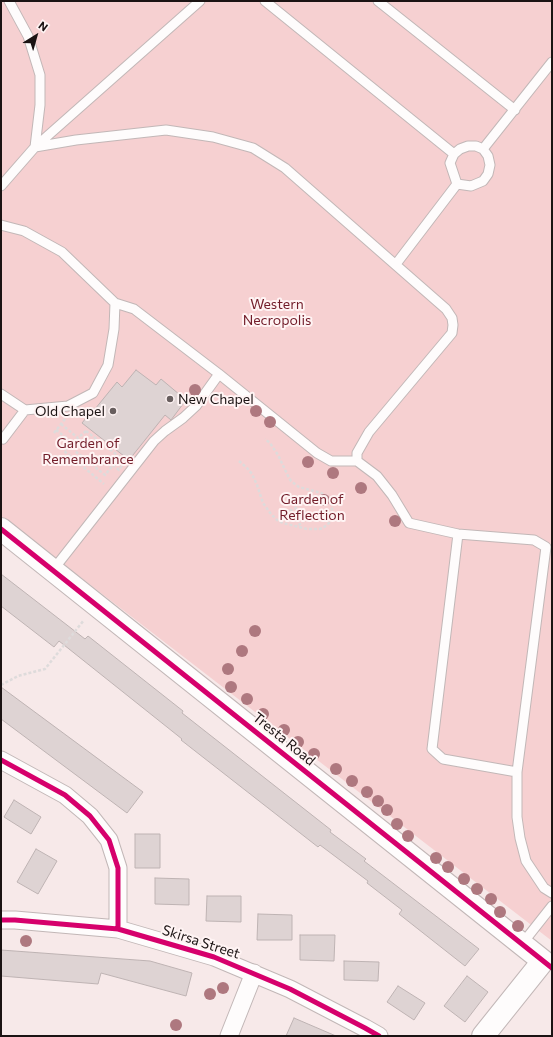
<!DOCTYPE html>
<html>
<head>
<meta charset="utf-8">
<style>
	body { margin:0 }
	#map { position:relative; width:553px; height:1037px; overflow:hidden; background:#f7e9e9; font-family:Commissioner,sans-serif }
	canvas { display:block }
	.frame { position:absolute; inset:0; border:2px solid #1b1313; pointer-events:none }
	.north { position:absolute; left:16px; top:16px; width:40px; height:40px; -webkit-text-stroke:3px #fff4f4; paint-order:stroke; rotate:37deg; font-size:11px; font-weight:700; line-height:16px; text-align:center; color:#1b1313 }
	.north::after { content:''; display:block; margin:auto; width:14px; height:18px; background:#1b1313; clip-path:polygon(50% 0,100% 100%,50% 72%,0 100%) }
</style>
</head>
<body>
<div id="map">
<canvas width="553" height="1037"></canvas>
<div class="frame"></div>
<div class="north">N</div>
</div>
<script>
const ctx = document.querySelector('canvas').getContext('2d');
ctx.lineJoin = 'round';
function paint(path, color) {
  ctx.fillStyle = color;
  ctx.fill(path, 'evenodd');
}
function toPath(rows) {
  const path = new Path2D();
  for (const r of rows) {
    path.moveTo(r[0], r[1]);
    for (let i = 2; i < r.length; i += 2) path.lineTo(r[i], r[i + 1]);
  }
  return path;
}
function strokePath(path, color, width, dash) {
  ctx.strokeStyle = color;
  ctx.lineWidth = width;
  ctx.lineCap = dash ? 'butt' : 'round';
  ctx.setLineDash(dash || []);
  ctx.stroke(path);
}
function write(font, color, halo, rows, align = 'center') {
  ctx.font = font + ' Commissioner,sans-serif';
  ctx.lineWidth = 4;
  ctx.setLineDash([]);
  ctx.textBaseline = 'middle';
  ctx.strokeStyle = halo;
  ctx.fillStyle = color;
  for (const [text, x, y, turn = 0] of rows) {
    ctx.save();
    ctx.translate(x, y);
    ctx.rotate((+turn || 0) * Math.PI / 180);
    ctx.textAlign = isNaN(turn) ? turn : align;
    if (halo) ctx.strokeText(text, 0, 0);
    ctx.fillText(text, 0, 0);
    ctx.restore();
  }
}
paint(toPath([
	[1,1,552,1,552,941,1,516]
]), '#f6d0d1');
const building = toPath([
	[136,370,156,385,161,379,186,400,171,420,165,415,129,460,82,423,94,408,95,409,117,382,122,387,136,370],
	[1,574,85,639,88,636,183,711,182,713,331,830,330,832,366,859,364,861,479,949,465,966,399,914,402,910,367,883,368,881,320,845,318,847,181,740,182,739,59,641,54,647,1,606,1,574],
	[1,687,143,792,127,813,1,719,1,687],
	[14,800,41,817,31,834,4,817,14,800],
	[135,834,160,834,160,868,135,868,135,834],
	[36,849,57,861,38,894,17,882,36,849],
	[155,878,189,879,189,905,155,904,155,878],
	[207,896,241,896,241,922,206,921,207,896],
	[258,914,292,915,292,940,257,940,258,914],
	[300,935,335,935,334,961,300,960,300,935],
	[1,950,150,961,192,973,186,996,101,973,98,984,1,976,1,950],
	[344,961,379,962,378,981,344,980,344,961],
	[467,976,488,992,465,1022,444,1006,467,976],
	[398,986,425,1003,414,1020,387,1002,398,986],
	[294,1018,336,1036,286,1036,294,1018]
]);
paint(building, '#ded3d3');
strokePath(building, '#beb3b3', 1);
const lane = toPath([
	[9,1,28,36,40,75,40,105,35,147,76,140,166,130,213,137,253,148,285,168,446,309,452,318,453,325,452,333,369,432,357,453,357,461],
	[265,1,454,154],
	[378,1,515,110],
	[457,184,471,186,483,181,488,174,490,165,488,156,483,149],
	[1,186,35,147,200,1],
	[1,225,24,231,62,252,115,303,114,329,108,365,93,393,68,406,25,410,1,394],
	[396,264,457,184,450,163,454,154,460,149,468,146,476,146,483,149,552,62],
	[115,303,134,309,219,374,317,453,331,461,357,461,377,476,392,495,409,523,458,534,534,540,546,547,517,772,517,817,520,838,526,861,544,888,552,893],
	[1,438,3,439,25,410],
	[458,534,432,749,443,759,517,772],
	[53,570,154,441,165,431,183,418,196,406,219,374],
	[522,944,552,906]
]);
const street = toPath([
	[1,760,65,795,90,816,109,840,118,868,118,929],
	[1,920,15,920,118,929,214,957,290,989,365,1028,379,1036],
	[229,1036,254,973]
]);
const secondary = toPath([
	[1,529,543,961,483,1036]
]);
strokePath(lane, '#c2b7b7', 11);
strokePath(street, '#c2b7b7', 19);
strokePath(secondary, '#c2b7b7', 24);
strokePath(toPath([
	[61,424,78,438],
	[56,430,69,440,69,446,64,451,104,484],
	[86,431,125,461,119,470,113,465,105,475,75,451,78,438,86,431],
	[54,433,65,419],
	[239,461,247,468,252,474,257,485,263,503,271,514,277,520,283,523,307,529,319,529,323,528,329,523,332,515,332,505,328,497,321,493,299,487,291,481,288,476,278,455,270,443,265,439],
	[280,522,283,517,289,511,296,508,300,509,304,511,306,515,302,523,295,527],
	[1,685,18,676,45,669,84,620]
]), '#dedbdb', 2.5, [3, 2]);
strokePath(lane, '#fefcfc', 9);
strokePath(street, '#fefcfc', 17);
strokePath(secondary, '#fefcfc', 22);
strokePath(toPath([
	[1,529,552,968],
	[1,760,65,795,90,816,109,840,118,868,118,929],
	[1,920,15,920,118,929,214,957,290,989,365,1028,379,1036]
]), '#d6006c', 5);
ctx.fillStyle = '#ae787f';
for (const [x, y] of [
	[195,390],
	[256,411],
	[270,422],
	[308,462],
	[333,473],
	[361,488],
	[324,500],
	[395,521],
	[255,631],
	[242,651],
	[228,669],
	[231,687],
	[247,699],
	[263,714],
	[284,730],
	[298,742],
	[314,754],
	[336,769],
	[352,781],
	[367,792],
	[378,801],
	[387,810],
	[397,824],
	[408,836],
	[436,858],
	[448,867],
	[464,879],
	[477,889],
	[491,899],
	[500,912],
	[518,926],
	[26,941],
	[223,988],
	[210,994],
	[176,1025]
]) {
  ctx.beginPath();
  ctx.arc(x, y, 6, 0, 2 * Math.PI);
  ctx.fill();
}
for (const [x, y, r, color] of [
	[170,399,4,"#685e5e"],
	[113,411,4,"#685e5e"]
]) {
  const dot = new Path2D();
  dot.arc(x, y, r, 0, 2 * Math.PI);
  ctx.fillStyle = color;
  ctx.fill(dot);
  strokePath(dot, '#fff4f4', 1.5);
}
write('14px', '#721c29', '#fff4f4', [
	["Western",277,304],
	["Necropolis",277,320],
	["Garden of",88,443],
	["Remembrance",88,459],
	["Garden of",312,499],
	["Reflection",312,515]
]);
write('14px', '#1b1313', '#fff4f4', [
	["New Chapel",178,399],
	["Old Chapel",105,411,"right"]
], 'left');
write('14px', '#1b1313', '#fff4f4', [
	["Tresta Road",284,739,39],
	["Skirsa Street",201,942,18]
]);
</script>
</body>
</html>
